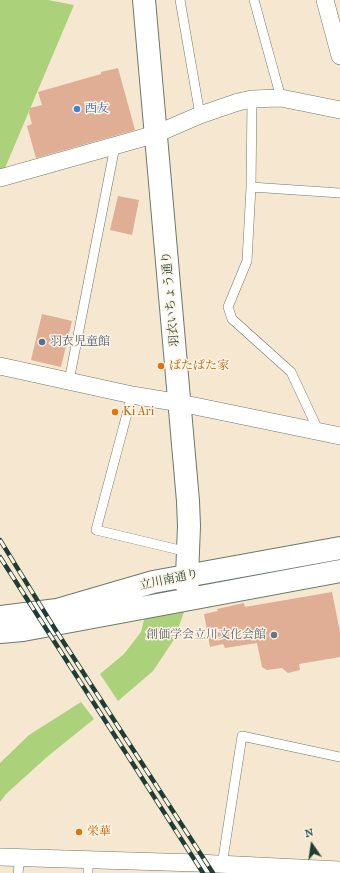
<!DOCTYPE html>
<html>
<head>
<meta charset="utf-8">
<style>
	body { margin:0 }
	#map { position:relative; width:340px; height:873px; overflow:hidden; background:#f6e8d0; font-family:"IM FELL French Canon",serif }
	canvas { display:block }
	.north { position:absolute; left:292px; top:825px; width:40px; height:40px; -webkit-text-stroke:3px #fcf5e5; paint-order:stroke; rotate:347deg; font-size:11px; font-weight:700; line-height:16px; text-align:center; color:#1f3d34 }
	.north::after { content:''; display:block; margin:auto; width:14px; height:18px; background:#1f3d34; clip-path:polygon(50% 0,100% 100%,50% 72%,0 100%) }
</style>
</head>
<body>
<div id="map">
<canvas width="340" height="873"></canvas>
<div class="north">N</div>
</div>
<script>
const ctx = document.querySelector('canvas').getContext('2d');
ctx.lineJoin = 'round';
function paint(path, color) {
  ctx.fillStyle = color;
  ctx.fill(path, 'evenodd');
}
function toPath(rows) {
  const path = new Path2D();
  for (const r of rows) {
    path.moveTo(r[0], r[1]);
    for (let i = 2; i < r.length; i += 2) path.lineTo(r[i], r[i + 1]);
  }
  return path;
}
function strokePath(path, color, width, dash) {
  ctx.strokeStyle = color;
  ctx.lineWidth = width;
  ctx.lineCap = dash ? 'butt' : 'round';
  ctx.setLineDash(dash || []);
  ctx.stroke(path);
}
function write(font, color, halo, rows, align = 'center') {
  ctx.font = font + ' "IM FELL French Canon","Noto Serif JP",serif';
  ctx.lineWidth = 3;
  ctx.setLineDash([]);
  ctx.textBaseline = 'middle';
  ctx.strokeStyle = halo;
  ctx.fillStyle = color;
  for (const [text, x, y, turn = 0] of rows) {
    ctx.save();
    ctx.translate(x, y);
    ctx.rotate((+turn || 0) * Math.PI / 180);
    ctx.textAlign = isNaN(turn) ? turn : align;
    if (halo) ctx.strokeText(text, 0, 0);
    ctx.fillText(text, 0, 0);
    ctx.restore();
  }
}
paint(toPath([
	[0,0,48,0,74,5,5,168,0,169],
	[185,609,175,638,153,671,118,701,100,674,124,654,141,632,145,616],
	[81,702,94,719,47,757,6,794,0,802,0,763,29,735]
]), '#abd17a');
paint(toPath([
	[118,68,135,130,36,158,27,126,32,124,29,113,30,108,42,105,38,92,101,74,101,72],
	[118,196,139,200,132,235,110,230],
	[42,314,72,321,61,367,31,360],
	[332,592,340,632,340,657,299,664,300,670,288,673,282,668,267,670,262,667,257,643,225,648,223,644,210,647,204,614,218,611,217,609,244,603,245,607]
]), '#dfae94');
const service = toPath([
	[180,0,200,115],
	[254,0,281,98],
	[252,99,251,187,247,261,228,307,232,319,291,372,319,432],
	[251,187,340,193],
	[69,381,115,146],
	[132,395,96,530,188,552],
	[222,865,242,736,340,757],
	[18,873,20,858],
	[88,873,88,860]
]);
const minor = toPath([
	[325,0,340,56],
	[0,178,156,134,200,115,238,102,252,99,281,98,340,110],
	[0,366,132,395,180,403,340,436],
	[0,857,197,863,340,870]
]);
const tertiary = toPath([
	[144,0,188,501,189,526,187,576,188,598],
	[0,617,57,610,153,582,340,548],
	[0,632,23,630,340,571]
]);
strokePath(service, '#6a796b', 10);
strokePath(minor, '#6a796b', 18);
strokePath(tertiary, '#6a796b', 24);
strokePath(service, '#fff', 9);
strokePath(minor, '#fff', 17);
strokePath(tertiary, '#fff', 22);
const rail = toPath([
	[0,540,55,629,213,873],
	[0,557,203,873]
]);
strokePath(rail, '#1f3d34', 4.5);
strokePath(rail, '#fcf5e5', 3, [9]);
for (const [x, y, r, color] of [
	[77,109,4,"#3f7fe0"],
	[42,342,4,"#5c6f8a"],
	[161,366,4,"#e8710a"],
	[115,412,4,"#e8710a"],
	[274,635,4,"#6b7280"],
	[79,832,4,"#e8710a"]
]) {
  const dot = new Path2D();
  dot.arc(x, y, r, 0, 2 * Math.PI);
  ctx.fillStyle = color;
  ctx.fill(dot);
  strokePath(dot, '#fcf5e5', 1.5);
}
write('12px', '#366cbe', '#fcf5e5', [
	["西友",85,109]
], 'left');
write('12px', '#1f3d34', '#fcf5e5', [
	["羽衣いちょう通り",171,299,-95],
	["立川南通り",169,580,-12]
]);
write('12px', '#4e5e75', '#fcf5e5', [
	["羽衣児童館",50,342]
], 'left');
write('12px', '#c56008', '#fcf5e5', [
	["ぱたぱた家",169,366],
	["Ki Ari",123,412],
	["栄華",87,832]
], 'left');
write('12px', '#5b616d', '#fcf5e5', [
	["創価学会立川文化会館",266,635]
], 'right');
</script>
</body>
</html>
